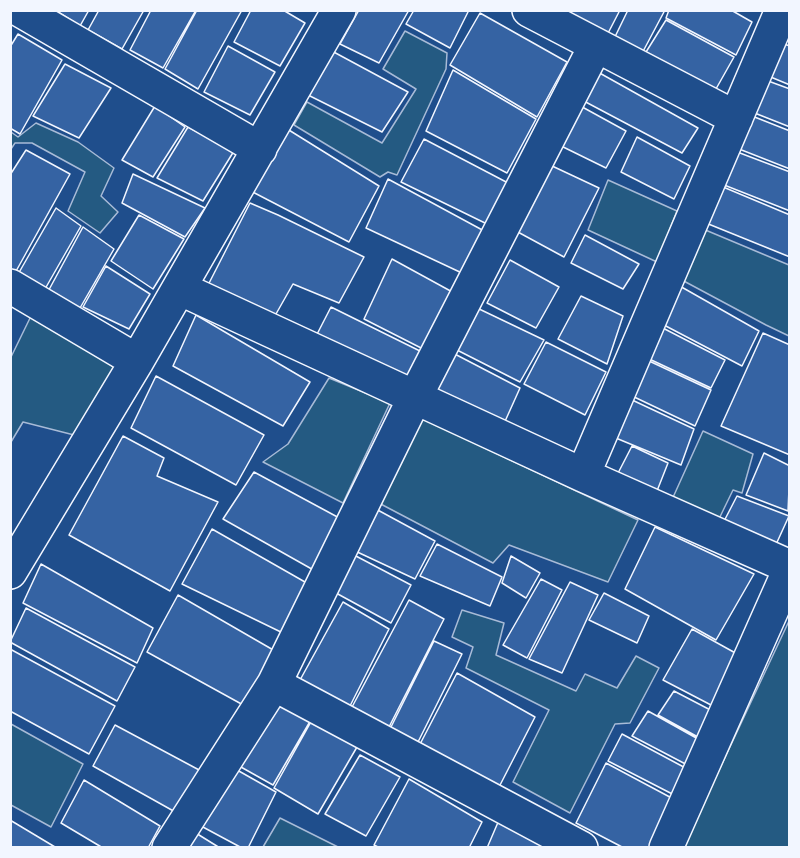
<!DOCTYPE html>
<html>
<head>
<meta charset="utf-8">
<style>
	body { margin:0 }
	#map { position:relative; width:800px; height:858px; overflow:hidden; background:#1f4e8c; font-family:"Work Sans",sans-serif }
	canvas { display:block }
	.frame { position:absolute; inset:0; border:12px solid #f2f6ff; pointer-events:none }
</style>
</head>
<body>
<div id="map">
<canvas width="800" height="858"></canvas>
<div class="frame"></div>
</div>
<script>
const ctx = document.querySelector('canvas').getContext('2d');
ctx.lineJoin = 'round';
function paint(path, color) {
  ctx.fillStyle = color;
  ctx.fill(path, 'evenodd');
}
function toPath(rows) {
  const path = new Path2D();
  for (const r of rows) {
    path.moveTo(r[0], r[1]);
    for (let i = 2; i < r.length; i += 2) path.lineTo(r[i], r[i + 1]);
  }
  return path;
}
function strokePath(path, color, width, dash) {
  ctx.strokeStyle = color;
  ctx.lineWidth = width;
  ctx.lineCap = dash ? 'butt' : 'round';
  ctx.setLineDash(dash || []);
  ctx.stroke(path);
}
const green = toPath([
	[405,31,447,53,446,69,397,175,388,172,380,177,294,125,307,102,382,143,416,89,383,69,405,31],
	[36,123,78,142,114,168,101,196,118,212,100,233,68,211,85,172,32,143,15,143,11,149,11,132,18,137,36,123],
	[608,180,677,211,657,262,588,230,608,180],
	[703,229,789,265,789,336,766,325,680,279,703,229],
	[32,314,117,369,78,436,23,422,11,442,11,357,32,314],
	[329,378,390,403,343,503,263,462,288,444,329,378],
	[415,415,638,520,608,582,509,545,493,563,375,501,415,415],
	[703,431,753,454,742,493,733,490,716,525,670,504,703,431],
	[462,610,504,623,496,655,576,691,585,674,617,688,636,656,659,668,630,723,615,724,570,813,513,782,549,710,466,668,473,647,452,637,462,610],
	[789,621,789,847,683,847,789,621],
	[11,724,83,764,51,827,11,805,11,724],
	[280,818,338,847,263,847,280,818]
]);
paint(green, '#245a82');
strokePath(green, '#a8bbd7', 1.5);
const building = toPath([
	[55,10,89,10,80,26,55,10],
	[99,10,144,10,122,49,88,30,99,10],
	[151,10,196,10,163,68,130,50,151,10],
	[197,10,242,10,198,89,165,69,197,10],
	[251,10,283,10,305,23,280,66,234,42,251,10],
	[359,10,409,10,379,63,340,44,359,10],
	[414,10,469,10,450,48,406,24,414,10],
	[564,10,620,10,604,41,564,10],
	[628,10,665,10,639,59,611,45,628,10],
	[669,10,731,10,752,22,736,55,666,18,669,10],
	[480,13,567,62,537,117,450,65,480,13],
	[666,20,734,57,712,96,641,60,666,20],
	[18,34,62,60,20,134,10,128,10,47,18,34],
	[775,41,790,46,790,85,761,73,775,41],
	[228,46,275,72,250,115,204,92,228,46],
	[330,50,408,92,382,132,306,94,330,50],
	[65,64,111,88,79,138,33,116,65,64],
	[453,70,536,119,507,173,426,131,453,70],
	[596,71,698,128,682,153,580,99,596,71],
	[760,78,790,89,790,127,747,110,760,78],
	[575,103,626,131,606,168,553,142,575,103],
	[155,106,185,127,153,177,122,160,155,106],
	[747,114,790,131,790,169,734,147,747,114],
	[188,127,234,151,203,201,157,178,188,127],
	[284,127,379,186,349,242,245,188,284,127],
	[637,137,690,166,674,199,621,172,637,137],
	[424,139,510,184,487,224,401,182,424,139],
	[26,150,70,174,15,273,10,270,10,175,26,150],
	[732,150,790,172,790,211,719,183,732,150],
	[550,165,599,188,564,257,516,231,550,165],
	[133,174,205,208,185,237,122,203,133,174],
	[388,179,486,232,464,274,366,228,388,179],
	[716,184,790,215,790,257,701,221,716,184],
	[250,203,278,215,364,257,339,303,293,284,272,321,205,291,250,203],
	[56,208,81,226,45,289,17,276,56,208],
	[139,215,184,239,153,289,111,261,139,215],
	[83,227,114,249,76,315,45,297,83,227],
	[585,235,639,264,623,289,571,263,585,235],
	[392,259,456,294,425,350,364,319,392,259],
	[510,260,559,287,536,328,487,303,510,260],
	[106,266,150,294,129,329,83,307,106,266],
	[678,285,759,331,742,366,662,324,678,285],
	[581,296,623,316,607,364,558,339,581,296],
	[331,307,424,353,404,386,313,342,331,307],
	[475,307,544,340,520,382,455,349,475,307],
	[196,315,310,382,283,426,173,366,196,315],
	[657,325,725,360,711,388,645,357,657,325],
	[763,333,790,345,790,455,721,426,763,333],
	[546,342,606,372,585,415,524,384,546,342],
	[449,351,520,388,502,428,428,393,449,351],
	[647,360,711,390,695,426,630,395,647,360],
	[156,376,264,435,236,485,131,428,156,376],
	[630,399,694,429,681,465,611,436,630,399],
	[123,436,164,458,157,476,218,502,170,591,69,535,123,436],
	[632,446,668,463,655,496,616,477,632,446],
	[764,453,790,466,788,511,746,495,764,453],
	[254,472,343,520,317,572,223,519,254,472],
	[737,496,789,516,773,551,721,527,737,496],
	[374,508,435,541,415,579,353,550,374,508],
	[655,527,754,574,716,640,625,589,655,527],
	[212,529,312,586,287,635,182,584,212,529],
	[437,544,502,577,490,606,420,576,437,544],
	[354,555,411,585,391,623,336,593,354,555],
	[511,556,540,573,526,598,502,583,511,556],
	[41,564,153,628,137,663,23,603,41,564],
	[541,579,562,590,527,658,503,645,541,579],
	[570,582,598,595,562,673,529,659,570,582],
	[604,593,649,616,637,643,589,620,604,593],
	[178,595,275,651,245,706,147,652,178,595],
	[409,600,444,619,389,727,352,707,409,600],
	[343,602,389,629,350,706,300,680,343,602],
	[26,608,135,667,117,701,10,642,26,608],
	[692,629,739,655,711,705,663,680,692,629],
	[434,641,462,654,417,744,390,729,434,641],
	[10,649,115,706,89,754,10,711,10,649],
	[457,673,535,717,498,789,418,748,457,673],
	[674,691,720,715,707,742,658,715,674,691],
	[275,696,312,718,273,785,232,762,275,696],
	[648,711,707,744,695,769,632,736,648,711],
	[312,720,357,747,318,814,274,788,312,720],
	[115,725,201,771,177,813,93,766,115,725],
	[622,734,693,772,682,799,608,761,622,734],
	[360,755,400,777,366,836,325,814,360,755],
	[606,763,681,803,659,848,624,848,576,823,606,763],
	[230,766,276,792,248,848,242,848,201,826,230,766],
	[409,779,482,822,469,848,380,848,374,845,409,779],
	[84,780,160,826,148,848,103,848,61,823,84,780],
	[502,813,552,848,487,848,502,813],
	[10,820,55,847,10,848,10,820],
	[191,830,220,848,181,848,191,830]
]);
paint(building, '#3563a3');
strokePath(building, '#f2f6ff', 1.5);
const street = toPath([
	[20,10,260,149],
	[529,10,736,118],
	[10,286,137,361],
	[179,288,583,475,790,567],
	[583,475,782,10],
	[10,572,137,361,339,10],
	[274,684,581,848],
	[169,848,274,684,415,397,596,45],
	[666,848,790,569]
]);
strokePath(street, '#f2f6ff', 36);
strokePath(street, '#1f4e8c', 33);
</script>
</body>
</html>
